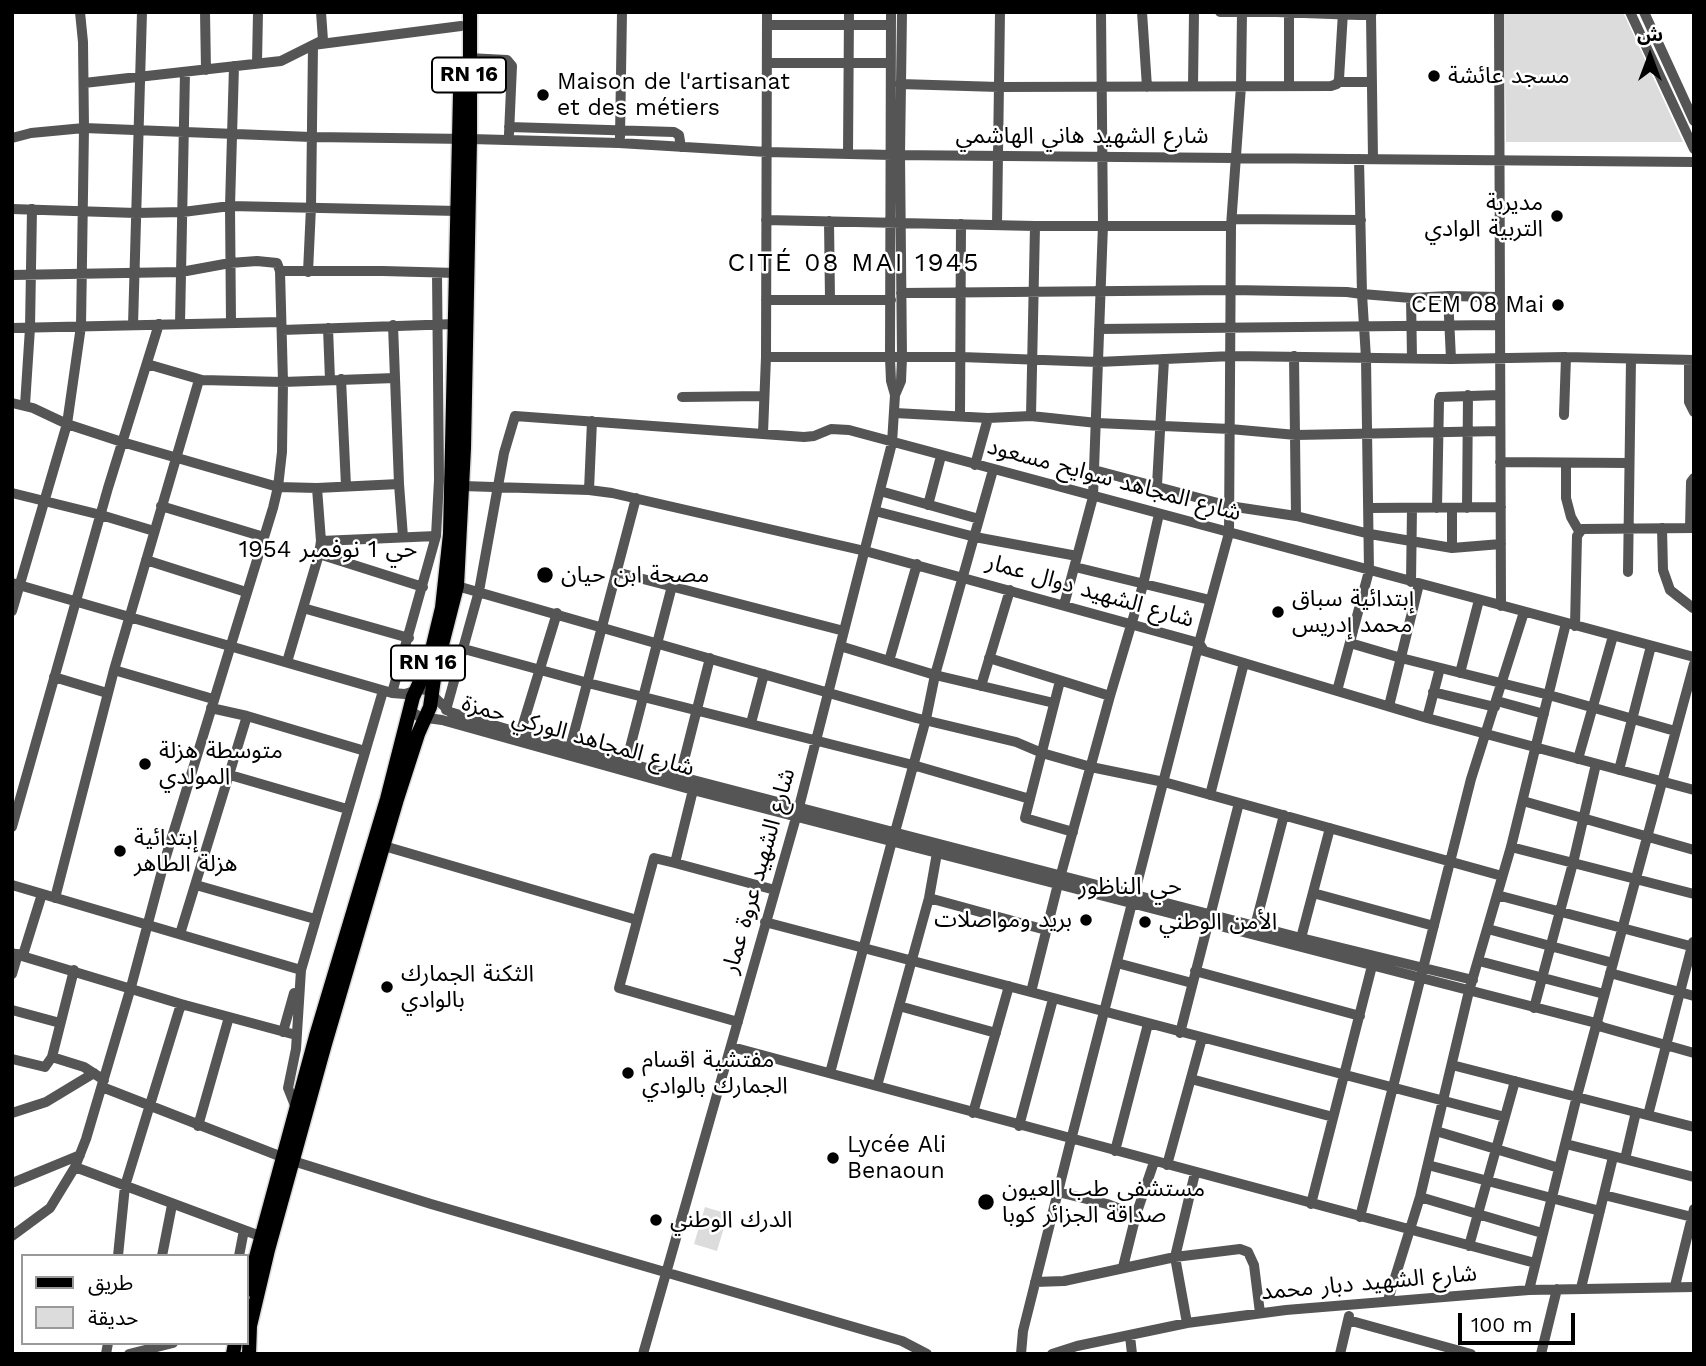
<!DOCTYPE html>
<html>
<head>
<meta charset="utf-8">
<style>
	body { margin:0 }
	#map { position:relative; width:1706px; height:1366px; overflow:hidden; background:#fff; font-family:"Work Sans","Noto Sans Arabic",sans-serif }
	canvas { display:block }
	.frame { position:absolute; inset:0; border:14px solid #000; pointer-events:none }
	.legend { position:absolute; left:21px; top:1254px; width:228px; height:91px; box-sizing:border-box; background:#fff; border:2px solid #999; margin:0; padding:9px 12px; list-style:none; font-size:21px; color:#000 }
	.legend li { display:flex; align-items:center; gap:14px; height:35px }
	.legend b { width:35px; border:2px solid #999 }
	.north { position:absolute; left:1615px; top:21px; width:70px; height:70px; -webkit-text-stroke:5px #fff; paint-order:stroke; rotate:0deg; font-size:19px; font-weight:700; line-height:28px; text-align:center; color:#000 }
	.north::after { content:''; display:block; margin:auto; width:24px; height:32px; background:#000; clip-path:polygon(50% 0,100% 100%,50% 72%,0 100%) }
	.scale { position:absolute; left:1458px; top:1313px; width:117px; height:32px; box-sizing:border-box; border:4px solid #000; border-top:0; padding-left:9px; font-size:21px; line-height:24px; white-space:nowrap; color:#000; -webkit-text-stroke:5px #fff; paint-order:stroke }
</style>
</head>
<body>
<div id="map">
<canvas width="1706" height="1366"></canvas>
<div class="frame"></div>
<ul class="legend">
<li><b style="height:9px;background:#000"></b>طريق</li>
<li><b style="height:19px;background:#dcdcdc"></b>حديقة</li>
</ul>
<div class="north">ش</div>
<div class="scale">100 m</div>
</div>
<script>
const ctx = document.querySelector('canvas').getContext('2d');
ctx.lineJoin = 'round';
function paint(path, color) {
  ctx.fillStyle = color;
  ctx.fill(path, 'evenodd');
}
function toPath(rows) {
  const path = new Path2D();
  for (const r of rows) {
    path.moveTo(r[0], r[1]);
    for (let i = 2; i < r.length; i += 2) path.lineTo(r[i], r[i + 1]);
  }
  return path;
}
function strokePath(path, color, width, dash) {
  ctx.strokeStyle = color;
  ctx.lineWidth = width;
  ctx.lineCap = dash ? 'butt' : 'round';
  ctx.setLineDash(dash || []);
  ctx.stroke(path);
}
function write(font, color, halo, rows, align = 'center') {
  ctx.font = font + ' "Work Sans","Noto Sans Arabic",sans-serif';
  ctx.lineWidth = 5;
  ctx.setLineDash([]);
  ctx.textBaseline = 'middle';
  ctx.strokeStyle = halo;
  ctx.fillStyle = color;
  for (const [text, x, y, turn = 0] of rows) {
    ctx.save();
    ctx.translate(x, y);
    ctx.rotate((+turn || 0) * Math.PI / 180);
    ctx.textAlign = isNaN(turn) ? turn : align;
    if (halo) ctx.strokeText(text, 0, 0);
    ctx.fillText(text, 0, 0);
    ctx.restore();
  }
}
paint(toPath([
	[1504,12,1623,12,1683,142,1506,142],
	[705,1207,728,1214,717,1251,694,1244]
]), '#dcdcdc');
const major = toPath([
	[247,1290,316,1036,387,799,413,697,429,662,442,608,450,534,460,94],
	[233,1354,235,1343],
	[249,1354,250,1326,268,1250,325,1044,397,799,418,734,430,707,435,672,457,586,464,448,470,139,470,12]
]);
strokePath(major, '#dbdbdb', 17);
strokePath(toPath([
	[80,12,83,42,84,128,311,137,470,139,619,143,767,152,891,155,1694,162],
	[205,12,206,70],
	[1142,12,1147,87],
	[1220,12,1273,12],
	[1276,12,1359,15,1371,15,1372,12],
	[1499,12,1501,606],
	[1630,12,1694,149],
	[1644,12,1694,121],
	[1371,15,1373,159],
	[767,25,891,25],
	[468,58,507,60,512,66,509,134],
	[257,63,258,12],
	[768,63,890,63],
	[1338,82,1372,82],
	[84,83,281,61,313,45,461,26],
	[900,84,999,87,1331,86,1337,84,1339,79,1343,12],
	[1193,86,1194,12],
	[1289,86,1289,13],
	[509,127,674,132,679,135,681,147],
	[620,137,622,12],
	[12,138,31,133,84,128,81,326,67,424,12,611],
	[848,154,849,12],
	[1359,159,1362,294,1411,298,1448,296,1499,297],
	[12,209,136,213,183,212,230,206,458,211],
	[1232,219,1361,220],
	[766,220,1035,226,1231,226],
	[829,221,830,300],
	[997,225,1000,12],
	[308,272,311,207,313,45,323,40,321,12],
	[12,275,181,272,230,263,257,261,277,263,280,271],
	[901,293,1231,290,1347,292,1362,294,1366,358,1369,571,1337,691],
	[1448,296,1451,359],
	[1411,298,1412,358],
	[766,300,891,300],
	[231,323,230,206,234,66],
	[180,324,185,72],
	[133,325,142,12],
	[393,325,399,484,403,537],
	[12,328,281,322],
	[328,328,330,380],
	[1099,329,1499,325],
	[282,330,455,324],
	[1294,356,1296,516],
	[766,357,961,357,1098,362,1232,356,1451,359,1566,357,1694,360],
	[1689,360,1689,402,1694,412],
	[147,364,202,380,283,382,395,378],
	[341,379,346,486],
	[895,395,901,381,902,358,900,155,902,12],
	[682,397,764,396],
	[12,403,33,408,67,424,122,442,278,487,317,488,321,541,319,554,287,662],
	[25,405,30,328,32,209],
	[895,413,988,418,1031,416,1097,423,1230,429,1296,435,1500,431],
	[1564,415,1566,357],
	[960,416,961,224],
	[1031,416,1035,226],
	[763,433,766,357,767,12],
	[1500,462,1629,463],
	[1566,463,1566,498,1571,517,1579,531],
	[975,465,988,418],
	[1094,470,1229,506,1296,516,1370,534,1452,548,1501,544],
	[1157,485,1164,359],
	[462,486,589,490,612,493,865,551,1199,643,1204,651,1427,718,1694,790],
	[317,488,399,484],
	[589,490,592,421],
	[880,491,979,519],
	[12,493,101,515,154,531],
	[928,505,941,456],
	[161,506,264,537],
	[1368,508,1501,507],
	[1437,508,1439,401,1440,397,1500,395],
	[1452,508,1452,548],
	[1467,508,1468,395],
	[875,511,975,537,1077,556],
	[1662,528,1663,570,1670,590,1693,608],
	[1690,528,1691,482,1694,478],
	[321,541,436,536],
	[319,554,423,587],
	[146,560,246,592],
	[1075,567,1210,600],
	[616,572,844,631],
	[1628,572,1631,359],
	[1411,582,1412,508],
	[12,583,392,693,405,694,421,689,427,690,450,712,570,748,1301,938,1473,980],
	[457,586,916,718,1016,742,1042,753,1091,767,1164,782,1502,876],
	[1064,605,1093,497,1103,225,1101,12],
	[303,608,409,638],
	[1575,626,1577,536,1582,529,1694,528],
	[1350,643,1401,658,1549,695,1675,731],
	[840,646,935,675,1054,703],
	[464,649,588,683,913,765,1030,799],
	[989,658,1110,696],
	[889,661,917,564],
	[114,670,213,699],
	[1460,673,1479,600],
	[54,677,107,693],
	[1060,681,1025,818,1073,832],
	[981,686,1010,590],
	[1433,692,1495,707],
	[392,693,436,536,439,480,437,273],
	[1497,701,1544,714],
	[409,705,412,712,420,717,442,720,693,790,1596,1023,1602,1027,1694,1053],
	[1389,706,1419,584],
	[211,708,247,716,365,751],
	[446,710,479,591,504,453,515,416,804,437,814,436,831,429,849,430,1694,657],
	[1427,718,1440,668],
	[751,723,764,674],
	[520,734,557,613],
	[570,748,636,498],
	[1578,759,1613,636],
	[626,763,672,586],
	[1619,770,1651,646],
	[230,775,347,809],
	[680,776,710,658],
	[693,790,675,863,775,890],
	[1210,795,1244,663],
	[1523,801,1694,850],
	[12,827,108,488,159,324],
	[895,832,926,719,935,675,993,470],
	[384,846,637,920],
	[1511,847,1694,894],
	[675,863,654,858,619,988,738,1022],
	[1061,874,1110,696,1143,585,1159,514],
	[12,885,301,970],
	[196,885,315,919],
	[1313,893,1434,926],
	[1497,895,1694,947],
	[55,898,114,670,199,380],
	[929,898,1046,930],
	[765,922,1505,1117],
	[1255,926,1284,815],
	[1488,929,1613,963],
	[180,934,247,716],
	[1301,938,1330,828],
	[12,953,181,1004,296,1035],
	[23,955,42,894],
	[1479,961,1604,994],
	[1117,963,1192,983],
	[1195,971,1360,1016],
	[1610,973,1694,996],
	[12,974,18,954],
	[1031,992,1058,884],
	[899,1006,996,1033],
	[1534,1008,1573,863,1596,764],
	[12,1010,60,1023],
	[283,1032,294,993],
	[1180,1033,1239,803],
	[732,1047,1535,1263],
	[52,1057,74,970],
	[12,1059,45,1067,52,1057,84,1067,104,1080],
	[1452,1065,1694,1127],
	[830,1073,892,841],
	[1191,1079,1333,1117],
	[877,1086,929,898,937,853],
	[102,1087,282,1157],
	[296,1108,288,1088,296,1049,301,970,383,691],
	[12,1113,46,1102,94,1073],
	[973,1113,1009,986],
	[1648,1115,1693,942],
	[198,1126,229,1017],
	[1019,1126,1053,999],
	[1436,1131,1559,1168],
	[1566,1144,1694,1177],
	[1115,1151,1148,1024],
	[1625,1159,1636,1112],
	[293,1161,431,1204,902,1341,927,1354],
	[1167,1165,1202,1038],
	[1428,1165,1600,1211],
	[75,1167,260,1236],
	[12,1183,80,1155],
	[1058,1192,1107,1204,1136,1215,1154,1162],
	[1604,1195,1692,1217],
	[1420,1197,1542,1233],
	[1311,1204,1373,962],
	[1360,1217,1471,779,1524,612],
	[12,1236,50,1208,75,1167,86,1139,131,987,164,863,273,508,278,487,282,452,283,382,280,271,383,271,457,273],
	[1469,1246,1515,1081],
	[118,1256,125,1186,181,1004],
	[162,1256,172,1205],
	[239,1256,244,1230],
	[1123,1267,1136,1215],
	[1035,1282,1064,1281,1175,1257,1240,1249,1248,1252,1254,1265,1260,1313],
	[1675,1286,1694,1209],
	[1581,1288,1613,1157],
	[1529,1290,1577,1096,1694,664],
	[1388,1300,1420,1197,1469,991,1511,847,1566,623],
	[1348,1320,1471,1354],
	[1187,1323,1175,1257,1195,1173],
	[1130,1336,1132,1354],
	[106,1354,108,1343],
	[129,1354,173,1343],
	[643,1354,799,807,892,443,895,395,891,381,890,358,891,12],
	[1021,1354,1023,1331,1071,1140,1199,643,1229,533,1231,226,1241,86,1242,12],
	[1052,1354,1077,1346,1187,1323,1286,1310,1529,1290,1694,1287],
	[1340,1354,1349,1316],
	[1541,1354,1557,1289]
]), '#555', 10);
strokePath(major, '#000', 14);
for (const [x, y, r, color] of [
	[1434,76,7,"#000"],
	[543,95,7,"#000"],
	[1557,216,7,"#000"],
	[1558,305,7,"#000"],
	[545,575,9,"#000"],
	[1278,612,7,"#000"],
	[145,764,7,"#000"],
	[120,851,7,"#000"],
	[1086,920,7,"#000"],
	[1145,922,7,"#000"],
	[387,987,7,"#000"],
	[628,1073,7,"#000"],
	[833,1158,7,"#000"],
	[986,1202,9,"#000"],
	[656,1220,7,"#000"]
]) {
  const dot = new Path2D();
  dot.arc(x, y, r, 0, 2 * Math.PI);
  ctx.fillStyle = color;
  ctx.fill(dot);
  strokePath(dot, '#fff', 2.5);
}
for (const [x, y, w] of [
	[469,75,74],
	[428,663,74]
]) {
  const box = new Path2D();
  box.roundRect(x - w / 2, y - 17.5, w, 35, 5);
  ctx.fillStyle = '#fff';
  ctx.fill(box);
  strokePath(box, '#000', 2);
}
write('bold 21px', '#000', null, [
	["RN 16",469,75],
	["RN 16",428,663]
]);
write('23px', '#000', '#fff', [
	["مسجد عائشة",1448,76],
	["Maison de l'artisanat",557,82],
	["et des métiers",557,108],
	["مديربة",1543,203,"right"],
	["التربية الوادي",1543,229,"right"],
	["CEM 08 Mai",1544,305,"right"],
	["مصحة ابن حيان",561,575],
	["إبتدائية سباق",1292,599],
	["محمد إدريس",1292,625],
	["متوسطة هزلة",159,751],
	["المولدي",159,777],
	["إبتدائية",134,838],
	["هزلة الطاهر",134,864],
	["بريد ومواصلات",1072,920,"right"],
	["الأمن الوطني",1159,922],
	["الثكنة الجمارك",401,974],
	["بالوادي",401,1000],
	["مفتشية اقسام",642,1060],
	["الجمارك بالوادي",642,1086],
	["Lycée Ali",847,1145],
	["Benaoun",847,1171],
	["مستشفى طب العيون",1002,1189],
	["صداقة الجزائر كوبا",1002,1215],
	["الدرك الوطني",670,1220]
], 'left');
write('23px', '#000', '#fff', [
	["شارع الشهيد هاني الهاشمي",1082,136],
	["شارع المجاهد سوايح مسعود",1114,480,15],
	["شارع الشهيد دوال عمار",1090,591,16],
	["شارع المجاهد الوركي حمزة",578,736,16],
	["شارع الشهيد عروة عمار",759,871,-74],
	["شارع الشهيد دبار محمد",1369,1283,-5]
]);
write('24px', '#000', '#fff', [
	["حي 1 نوفمبر 1954",328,550],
	["حي الناظور",1130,887]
]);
ctx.letterSpacing = '2px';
write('26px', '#000', '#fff', [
	["CITÉ 08 MAI 1945",854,263]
]);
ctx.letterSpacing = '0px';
</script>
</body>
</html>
